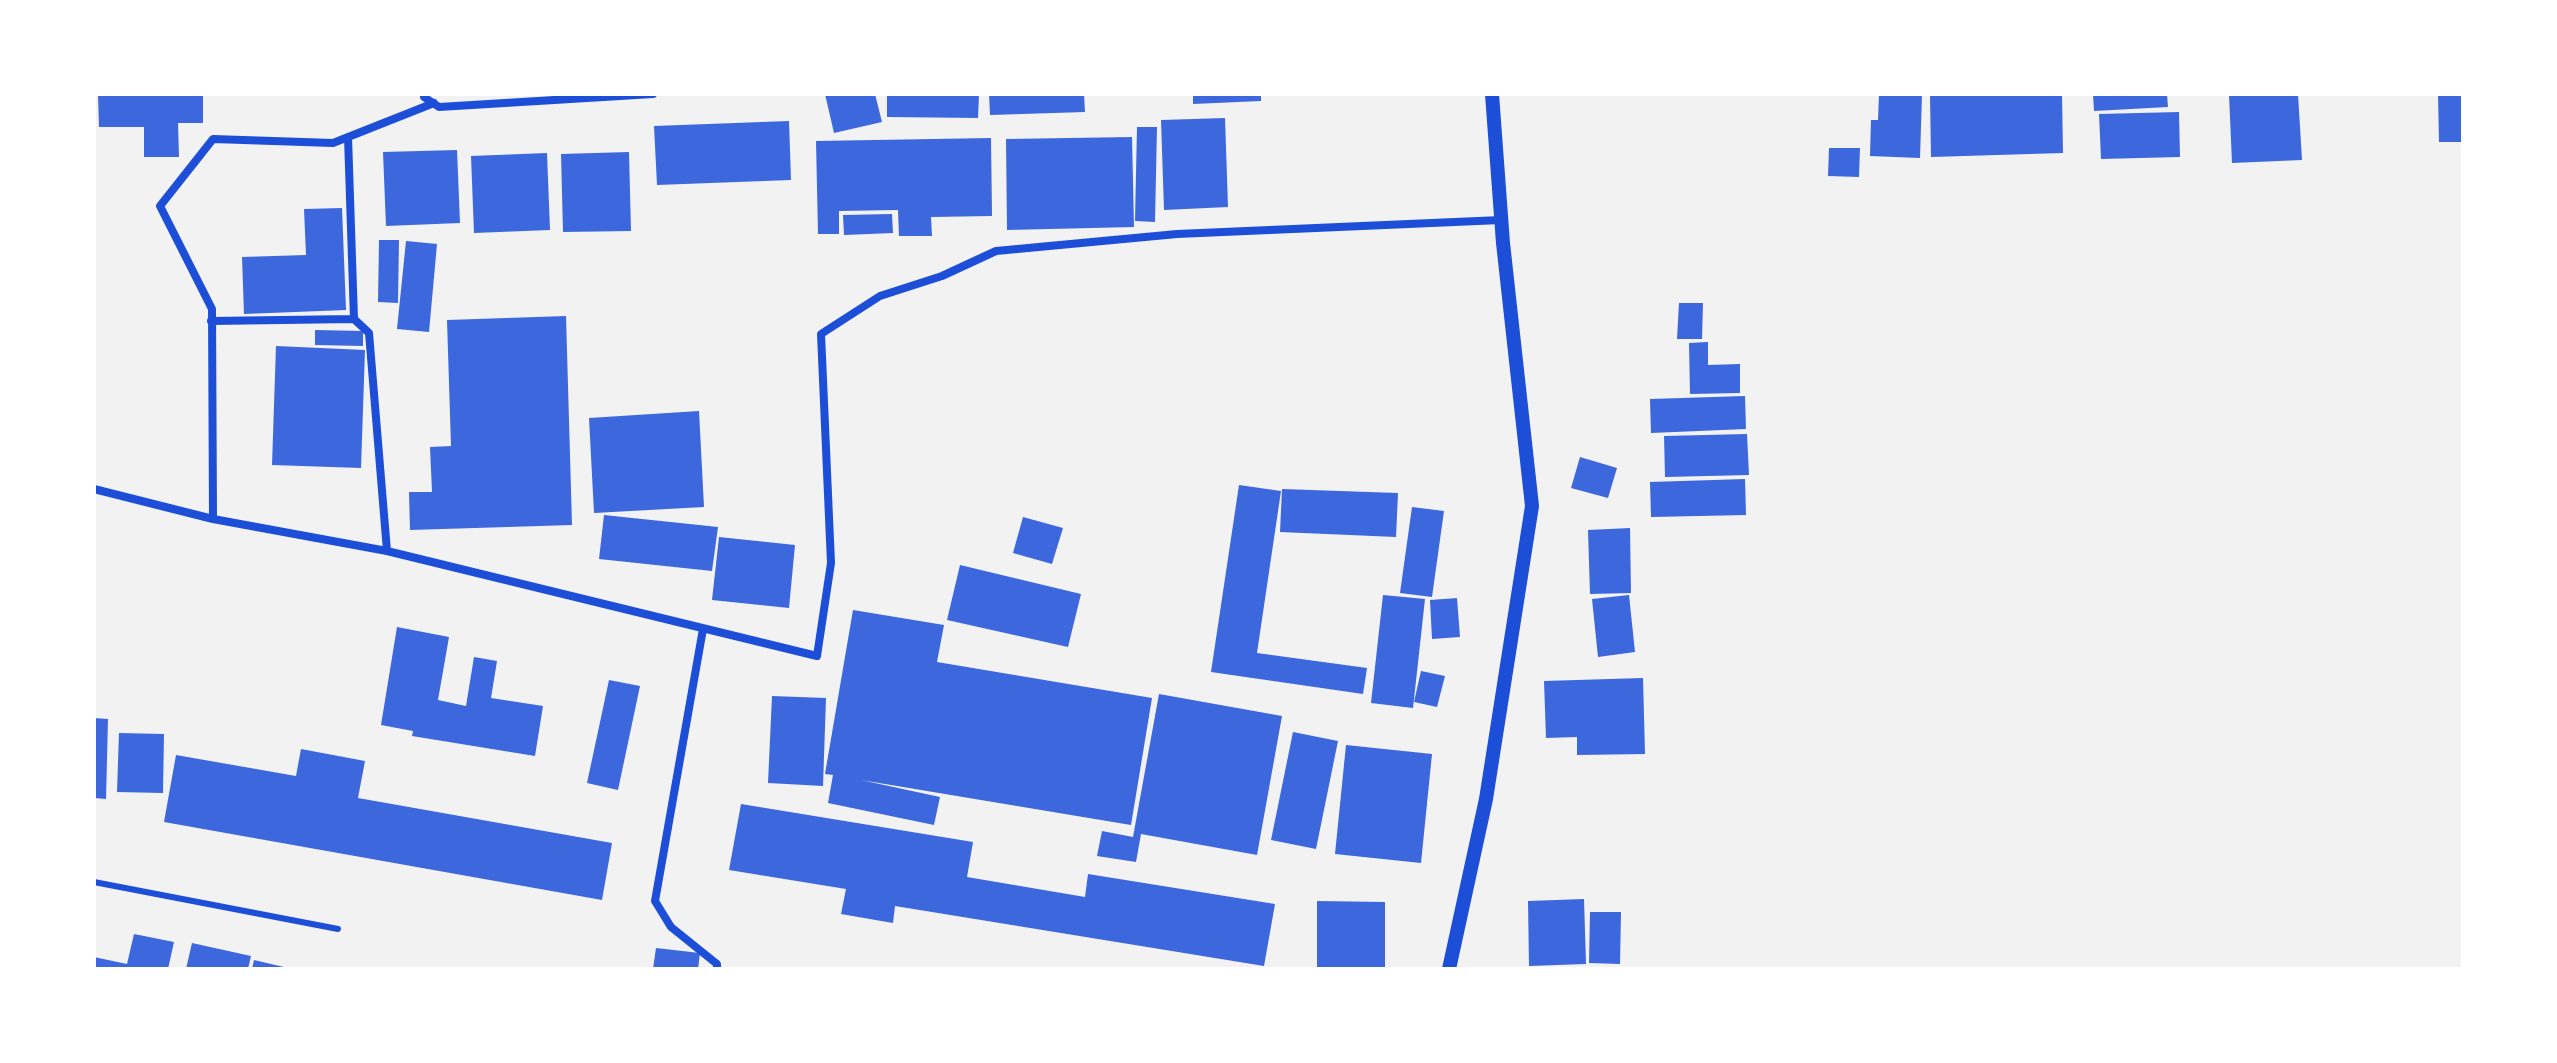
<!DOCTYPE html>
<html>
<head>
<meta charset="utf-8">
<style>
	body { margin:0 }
	#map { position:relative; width:2557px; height:1063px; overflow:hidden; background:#f2f2f2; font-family:Jost,sans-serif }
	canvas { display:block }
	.frame { position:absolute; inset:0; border:96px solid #fff; pointer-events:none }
</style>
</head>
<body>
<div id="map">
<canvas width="2557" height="1063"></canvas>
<div class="frame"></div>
</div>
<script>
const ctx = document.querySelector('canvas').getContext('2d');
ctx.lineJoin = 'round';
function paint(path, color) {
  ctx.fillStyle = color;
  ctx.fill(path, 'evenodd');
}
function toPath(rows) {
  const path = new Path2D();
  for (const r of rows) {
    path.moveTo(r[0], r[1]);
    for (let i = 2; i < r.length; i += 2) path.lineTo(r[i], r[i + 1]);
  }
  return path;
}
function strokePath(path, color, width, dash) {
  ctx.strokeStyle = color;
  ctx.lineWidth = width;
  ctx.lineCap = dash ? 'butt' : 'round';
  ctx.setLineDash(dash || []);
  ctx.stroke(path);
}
paint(toPath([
	[98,94,203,94,203,123,178,123,179,157,144,157,144,127,99,127],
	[825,94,875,94,882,122,834,133],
	[887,94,979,94,978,118,887,117],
	[989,94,1084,94,1085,112,990,115],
	[1193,94,1261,94,1261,101,1193,104],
	[1879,94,1922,94,1920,158,1870,156,1871,120,1878,120],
	[1930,94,2062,94,2063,153,1931,157],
	[2093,94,2167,94,2168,107,2094,111],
	[2229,94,2298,94,2302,160,2232,163],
	[2438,94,2463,94,2463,142,2439,142],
	[2179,112,2180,157,2101,159,2099,114],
	[1225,118,1228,207,1164,210,1161,120],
	[789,121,791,180,657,185,654,126],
	[1137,127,1157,127,1155,222,1135,221],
	[1132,137,1134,227,1007,230,1006,139],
	[991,138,992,216,931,217,932,236,899,236,898,210,839,211,839,234,818,234,816,141],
	[1829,148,1860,148,1859,177,1828,176],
	[457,150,460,223,386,226,383,152],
	[629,152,631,231,563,232,561,154],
	[547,153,550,230,474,233,471,156],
	[342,208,346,310,244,314,242,257,306,255,304,209],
	[892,214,893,233,844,235,843,215],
	[379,240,399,240,398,303,378,302],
	[406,241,437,244,429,332,397,329],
	[1679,303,1703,303,1702,339,1677,339],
	[566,316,572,525,410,530,409,492,432,492,430,447,451,446,447,320],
	[315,330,363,331,363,346,315,345],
	[1708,342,1708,365,1740,364,1740,393,1690,394,1689,343],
	[276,346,365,350,361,468,272,465],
	[1745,396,1746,429,1651,433,1650,399],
	[699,411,704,507,594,513,589,418],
	[1747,434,1749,475,1665,477,1664,436],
	[1580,457,1617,468,1608,498,1571,488],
	[1745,479,1746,515,1651,517,1650,482],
	[1239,485,1281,491,1257,653,1367,668,1363,694,1211,672],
	[1282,489,1398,493,1396,537,1280,532],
	[1412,507,1444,511,1432,597,1400,593],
	[604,515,718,527,712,571,599,559],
	[1023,517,1063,528,1052,564,1013,553],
	[1630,528,1631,593,1590,594,1588,530],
	[719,537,795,545,789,608,712,600],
	[960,565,1081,594,1068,647,947,620],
	[1383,595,1425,599,1413,708,1371,703],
	[1629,595,1635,652,1598,657,1592,599],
	[1457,598,1460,637,1432,639,1430,600],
	[853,610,944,625,937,662,1152,698,1131,825,861,780,940,797,934,825,828,803,833,775,825,774],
	[397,627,449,637,438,700,466,706,474,657,497,661,491,698,543,706,535,756,412,736,413,731,381,725],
	[1421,671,1445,676,1437,707,1414,702],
	[1643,678,1645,754,1577,755,1577,737,1546,738,1544,681],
	[609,680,640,686,618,790,587,783],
	[1159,694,1282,716,1257,855,1141,834,1136,862,1097,856,1102,831,1133,837],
	[772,696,826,698,823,786,768,783],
	[94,718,108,719,106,799,94,798],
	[1293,732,1338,741,1316,849,1271,840],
	[119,733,164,734,163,793,117,792],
	[1346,745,1432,754,1421,863,1335,854],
	[301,749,365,761,358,798,612,843,602,900,164,822,176,755,296,776],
	[741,804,973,842,967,877,1085,897,1088,874,1275,904,1264,966,895,906,893,923,841,914,846,889,729,870],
	[1584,899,1586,964,1529,966,1528,901],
	[1317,901,1385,902,1385,969,1317,969],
	[1590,912,1621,912,1620,964,1589,963],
	[134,934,174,942,168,969,94,969,94,957,127,964],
	[192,943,251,956,248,969,186,969],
	[656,948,700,953,698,969,653,969],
	[254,960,288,968,287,969,252,969]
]), '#3d67dc');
strokePath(toPath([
	[94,882,338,929]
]), '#1d4ed8', 6);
strokePath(toPath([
	[424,94,424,97,439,107,653,94],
	[348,137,354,319,369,333,387,551],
	[211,321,354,319],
	[94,489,213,519,387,551,817,656,831,563,821,334,880,296,942,276,996,251,1177,234,1501,220],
	[213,519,212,309,160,206,213,139,333,143,434,103],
	[703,629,655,901,671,927,717,964,717,969]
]), '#1d4ed8', 8);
strokePath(toPath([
	[1449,969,1486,799,1532,506,1503,243,1492,94]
]), '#1d4ed8', 14);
</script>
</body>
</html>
